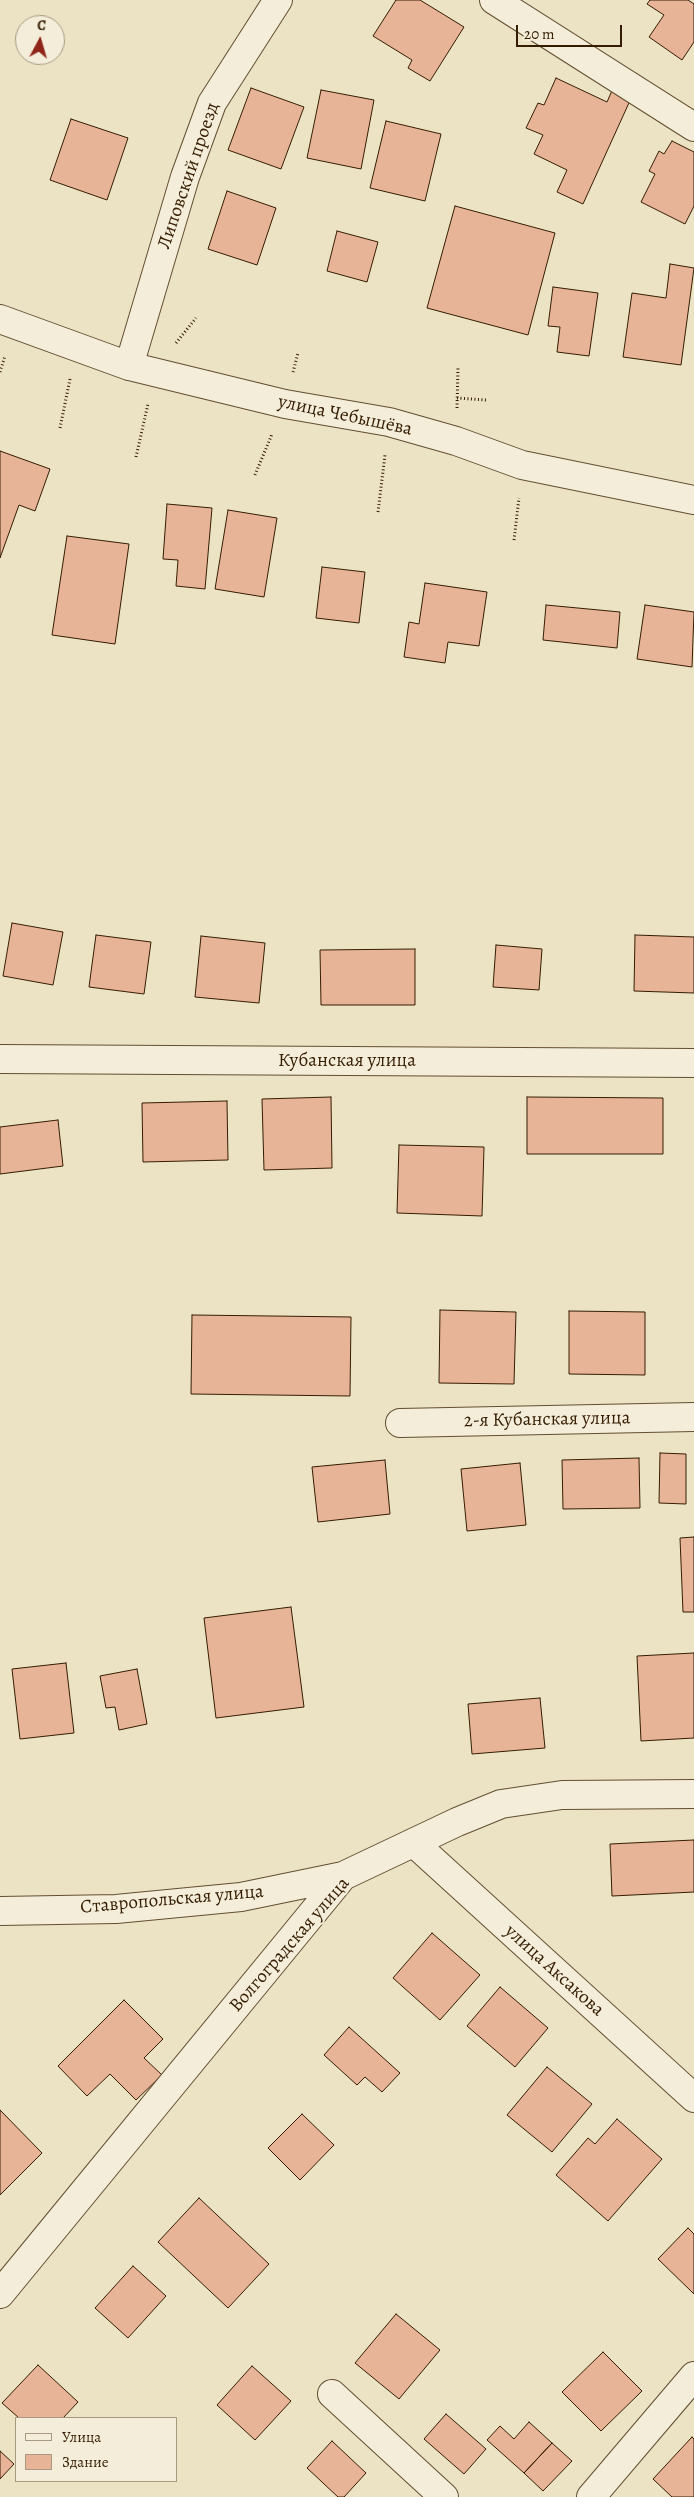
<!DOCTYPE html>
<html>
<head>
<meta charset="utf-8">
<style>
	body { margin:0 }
	#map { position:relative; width:694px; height:2497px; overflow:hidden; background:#ece3c5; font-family:Alegreya,serif }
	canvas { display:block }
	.legend { position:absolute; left:15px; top:2417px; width:162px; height:65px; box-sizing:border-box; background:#f3edd9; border:1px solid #a79982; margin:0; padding:6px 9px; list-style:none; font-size:15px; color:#351c00 }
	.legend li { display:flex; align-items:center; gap:10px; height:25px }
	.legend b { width:25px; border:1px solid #a79982 }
	.north { position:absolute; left:15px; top:15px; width:50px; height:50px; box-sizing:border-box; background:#f3edd9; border:1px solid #a79982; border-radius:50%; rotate:6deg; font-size:14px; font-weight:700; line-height:20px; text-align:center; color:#351c00 }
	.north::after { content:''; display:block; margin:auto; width:18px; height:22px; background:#8f2418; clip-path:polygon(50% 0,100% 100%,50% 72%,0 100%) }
	.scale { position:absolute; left:516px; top:25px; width:106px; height:22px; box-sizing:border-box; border:2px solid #351c00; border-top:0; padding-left:6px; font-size:15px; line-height:18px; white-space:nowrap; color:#351c00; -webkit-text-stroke:4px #f3edd9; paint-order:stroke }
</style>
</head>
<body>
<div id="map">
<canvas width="694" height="2497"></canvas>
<ul class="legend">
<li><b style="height:6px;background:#f3edd9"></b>Улица</li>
<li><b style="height:14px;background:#e7b498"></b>Здание</li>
</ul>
<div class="north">С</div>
<div class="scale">20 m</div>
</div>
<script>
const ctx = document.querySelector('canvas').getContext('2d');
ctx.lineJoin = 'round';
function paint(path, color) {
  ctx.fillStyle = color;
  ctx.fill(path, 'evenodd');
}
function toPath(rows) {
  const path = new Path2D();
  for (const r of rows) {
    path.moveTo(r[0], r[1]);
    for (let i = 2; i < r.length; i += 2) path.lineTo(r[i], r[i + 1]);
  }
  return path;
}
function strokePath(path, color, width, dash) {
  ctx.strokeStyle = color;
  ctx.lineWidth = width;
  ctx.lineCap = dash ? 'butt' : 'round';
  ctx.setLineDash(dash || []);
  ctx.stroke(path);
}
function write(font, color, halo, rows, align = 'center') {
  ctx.font = font + ' Alegreya,serif';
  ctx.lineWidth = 4;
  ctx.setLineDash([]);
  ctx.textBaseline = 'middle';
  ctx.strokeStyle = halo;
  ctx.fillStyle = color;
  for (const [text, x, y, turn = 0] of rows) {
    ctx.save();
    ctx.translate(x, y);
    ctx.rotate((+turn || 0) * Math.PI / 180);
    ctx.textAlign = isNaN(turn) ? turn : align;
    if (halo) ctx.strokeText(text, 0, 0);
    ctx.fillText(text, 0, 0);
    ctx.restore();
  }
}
const building = toPath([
	[396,0,420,0,464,27,430,81,408,68,412,60,373,36,396,0],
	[650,0,688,0,694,4,694,42,682,60,649,37,664,15,647,4,650,0],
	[556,78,607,102,614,86,633,94,583,204,557,192,567,170,534,154,543,135,526,128,538,103,544,105,556,78],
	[251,88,304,107,281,169,228,150,251,88],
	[321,90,374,100,361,169,307,158,321,90],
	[71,119,128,138,107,200,50,180,71,119],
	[386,121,441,134,425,201,370,188,386,121],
	[672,141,694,152,694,206,685,224,641,202,655,174,649,171,659,151,664,154,672,141],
	[227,191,276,208,257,265,208,249,227,191],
	[455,206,555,233,528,335,427,308,455,206],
	[337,231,378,242,367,282,327,271,337,231],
	[670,264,694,268,681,365,623,357,632,293,666,298,670,264],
	[553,287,598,293,589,356,557,352,560,327,548,326,553,287],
	[0,451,50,469,35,511,19,505,0,558,0,451],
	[167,504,212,508,205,589,176,586,178,560,163,559,167,504],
	[228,510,277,518,264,597,215,589,228,510],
	[67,536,129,544,115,644,52,635,67,536],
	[322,567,365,572,359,623,316,618,322,567],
	[425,583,487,592,479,646,448,642,445,663,404,657,409,622,419,624,425,583],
	[546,605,620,612,617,648,543,640,546,605],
	[645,605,694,612,692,667,637,659,645,605],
	[12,923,63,932,53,985,3,976,12,923],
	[96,935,151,942,144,994,89,987,96,935],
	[635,935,694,937,694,993,634,991,635,935],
	[201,936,265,943,259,1003,195,997,201,936],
	[496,945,542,949,539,990,493,987,496,945],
	[415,949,415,1005,321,1005,320,950,415,949],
	[331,1097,332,1168,264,1170,262,1099,331,1097],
	[527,1097,663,1098,663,1154,527,1154,527,1097],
	[227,1101,228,1160,143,1162,142,1103,227,1101],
	[58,1120,63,1166,0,1174,0,1127,58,1120],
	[399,1145,484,1147,482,1216,397,1213,399,1145],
	[440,1310,516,1312,514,1384,439,1383,440,1310],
	[569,1311,645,1312,645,1375,569,1374,569,1311],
	[192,1315,351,1317,350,1396,191,1394,192,1315],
	[660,1453,686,1454,686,1504,659,1503,660,1453],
	[639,1458,640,1508,563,1509,562,1460,639,1458],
	[385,1460,390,1514,318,1522,312,1467,385,1460],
	[520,1463,526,1525,467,1531,461,1469,520,1463],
	[694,1537,694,1612,683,1612,680,1538,694,1537],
	[291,1607,304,1707,216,1718,204,1618,291,1607],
	[694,1653,694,1738,641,1741,637,1656,694,1653],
	[66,1663,74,1733,20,1739,12,1669,66,1663],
	[137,1669,147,1724,119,1730,115,1707,106,1708,100,1676,137,1669],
	[540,1698,545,1748,472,1754,468,1704,540,1698],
	[694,1840,694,1892,612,1896,610,1844,694,1840],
	[432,1933,480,1975,440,2020,393,1978,432,1933],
	[500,1987,548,2028,515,2067,467,2026,500,1987],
	[124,2000,163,2039,144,2058,162,2075,136,2100,110,2074,87,2096,58,2066,124,2000],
	[349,2027,400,2073,382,2092,365,2077,357,2085,324,2055,349,2027],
	[547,2067,592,2104,552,2152,507,2115,547,2067],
	[0,2110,42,2153,0,2195,0,2110],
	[302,2114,334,2145,300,2180,268,2148,302,2114],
	[617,2119,662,2159,608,2221,556,2175,588,2138,595,2144,617,2119],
	[199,2198,269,2264,228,2308,158,2242,199,2198],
	[688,2228,694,2234,694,2294,658,2259,688,2228],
	[133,2266,166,2296,128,2338,95,2308,133,2266],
	[396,2314,440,2350,399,2399,355,2363,396,2314],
	[603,2352,642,2391,601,2431,562,2392,603,2352],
	[38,2365,78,2402,63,2418,19,2418,2,2403,38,2365],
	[252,2366,291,2401,255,2440,217,2405,252,2366],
	[446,2414,486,2449,464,2474,424,2439,446,2414],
	[529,2422,552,2443,524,2473,487,2440,500,2426,514,2439,529,2422],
	[692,2437,694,2439,694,2497,672,2497,653,2479,692,2437],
	[332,2441,366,2473,344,2497,338,2497,307,2468,332,2441],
	[552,2443,572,2461,543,2491,524,2473,552,2443],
	[0,2451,14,2464,0,2479,0,2451]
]);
paint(building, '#e7b498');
strokePath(building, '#351c00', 1);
const minor = toPath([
	[494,0,694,127],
	[0,319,129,366,285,404,389,422,456,441,522,465,694,500],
	[129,366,185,177,212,103,278,0],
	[0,1059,694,1063],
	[400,1423,694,1417],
	[414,1843,694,2098],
	[0,1911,116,1909,241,1897,343,1876],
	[0,2294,343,1876,457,1822,501,1804,562,1795,694,1794],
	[332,2394,444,2497],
	[591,2497,694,2376]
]);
strokePath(minor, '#634e31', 30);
strokePath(toPath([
	[176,343,196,318],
	[0,372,5,356],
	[293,372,298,353],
	[457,398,486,400],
	[457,408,458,367],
	[60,428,70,379],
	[136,457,148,404],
	[255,475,272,434],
	[378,512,385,455],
	[514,540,519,498]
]), '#351c00', 3, [1, 2.5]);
strokePath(minor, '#f3edd9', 28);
write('19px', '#351c00', '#f3edd9', [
	["Липовский проезд",189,176,-71],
	["улица Чебышёва",345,416,12],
	["Кубанская улица",347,1061],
	["2-я Кубанская улица",547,1420,-1],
	["Ставропольская улица",172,1900,-5],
	["Волгоградская улица",290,1945,-49],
	["улица Аксакова",554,1971,42]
]);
</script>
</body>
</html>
